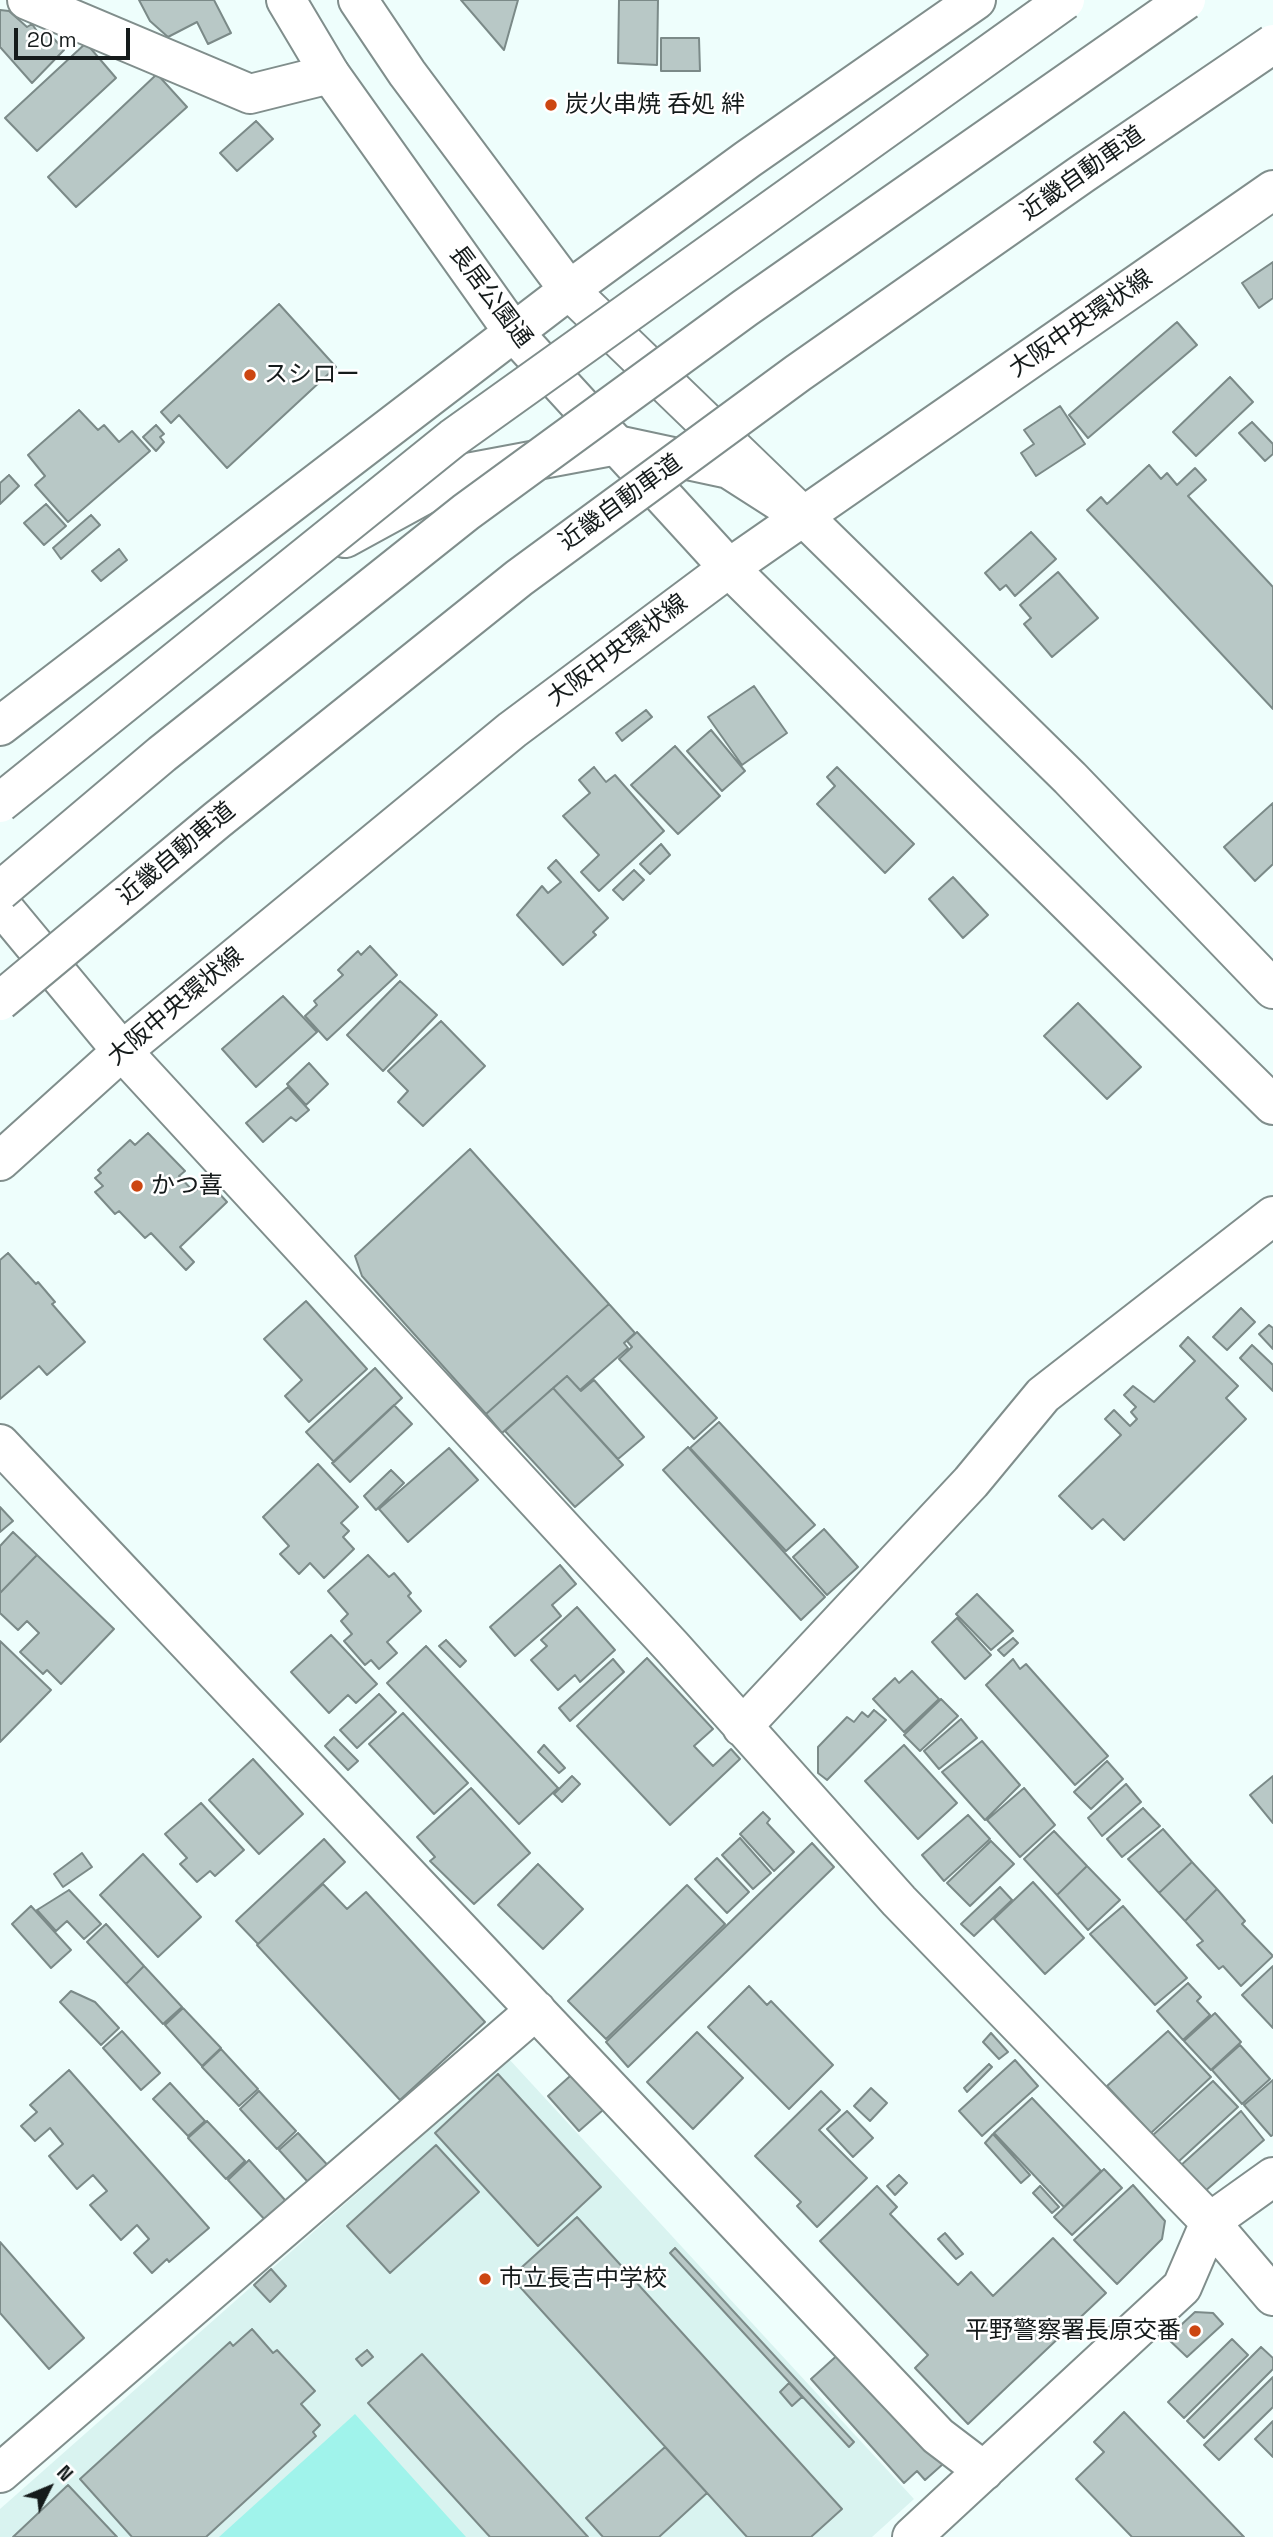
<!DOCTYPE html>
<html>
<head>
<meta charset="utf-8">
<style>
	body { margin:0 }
	#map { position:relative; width:1273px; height:2537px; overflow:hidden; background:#eefefc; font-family:"Space Grotesk",sans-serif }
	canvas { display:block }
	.north { position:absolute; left:14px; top:2453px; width:70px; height:70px; -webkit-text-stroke:5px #fff; paint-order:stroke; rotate:47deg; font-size:19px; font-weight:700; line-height:28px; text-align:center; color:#151b1b }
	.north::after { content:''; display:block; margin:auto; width:24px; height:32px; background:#151b1b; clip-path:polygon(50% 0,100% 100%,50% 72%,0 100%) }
	.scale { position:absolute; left:14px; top:28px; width:116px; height:32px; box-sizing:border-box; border:4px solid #151b1b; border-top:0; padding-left:9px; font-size:21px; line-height:24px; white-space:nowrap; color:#151b1b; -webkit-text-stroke:5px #fff; paint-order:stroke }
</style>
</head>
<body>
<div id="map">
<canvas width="1273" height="2537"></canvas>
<div class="north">N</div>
<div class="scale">20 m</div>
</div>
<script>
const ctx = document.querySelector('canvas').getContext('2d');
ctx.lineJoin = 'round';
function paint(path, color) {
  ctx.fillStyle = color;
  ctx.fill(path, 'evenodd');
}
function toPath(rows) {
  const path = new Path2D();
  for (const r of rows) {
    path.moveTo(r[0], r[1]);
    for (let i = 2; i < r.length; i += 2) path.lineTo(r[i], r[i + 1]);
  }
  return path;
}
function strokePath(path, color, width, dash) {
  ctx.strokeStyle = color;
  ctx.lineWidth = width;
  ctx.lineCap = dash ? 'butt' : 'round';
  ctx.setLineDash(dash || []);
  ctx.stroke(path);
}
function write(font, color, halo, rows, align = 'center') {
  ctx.font = font + ' "Space Grotesk","Noto Sans JP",sans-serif';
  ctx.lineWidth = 5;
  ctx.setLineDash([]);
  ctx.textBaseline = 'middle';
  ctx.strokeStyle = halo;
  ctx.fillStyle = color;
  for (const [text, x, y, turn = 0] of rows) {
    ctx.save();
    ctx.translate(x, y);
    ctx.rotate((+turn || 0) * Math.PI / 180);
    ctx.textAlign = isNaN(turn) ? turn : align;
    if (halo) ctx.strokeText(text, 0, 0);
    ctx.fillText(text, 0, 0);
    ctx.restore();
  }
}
paint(toPath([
	[509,2059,914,2499,872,2537,0,2537,0,2509]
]), '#d9f3f0');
paint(toPath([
	[355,2414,466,2537,219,2537]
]), '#a0f3eb');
const building = toPath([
	[139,0,214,0,231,33,208,44,197,22,168,37,150,21,139,0],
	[461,0,518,0,504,50,461,0],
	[619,0,658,0,657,65,618,63,619,0],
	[0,10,9,11,27,27,32,24,39,34,46,30,64,50,32,83,0,47,0,10],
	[661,38,699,38,700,71,661,71,661,38],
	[86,43,116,78,37,151,5,118,86,43],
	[157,74,187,107,76,207,48,177,157,74],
	[256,121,273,139,237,171,220,153,256,121],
	[1273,262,1273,298,1259,308,1242,283,1273,262],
	[279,304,336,367,227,468,179,415,171,423,161,412,279,304],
	[1177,322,1197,345,1088,438,1069,415,1177,322],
	[1230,377,1253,402,1196,456,1173,432,1230,377],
	[1060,406,1085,444,1036,476,1021,453,1034,444,1024,430,1060,406],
	[79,410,98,430,104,425,119,442,132,431,150,451,68,522,35,485,45,476,28,455,79,410],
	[1252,422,1273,444,1273,454,1265,461,1239,433,1252,422],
	[156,425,164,434,160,437,164,442,156,451,143,437,156,425],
	[1149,465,1161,479,1167,473,1177,485,1195,468,1206,480,1188,496,1273,587,1273,709,1087,510,1101,497,1107,504,1149,465],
	[9,475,19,486,0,504,0,483,9,475],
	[46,504,66,526,44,545,24,523,46,504],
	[91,515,100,525,61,559,53,548,91,515],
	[1031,532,1056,559,1015,596,1006,585,1000,590,985,573,1031,532],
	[119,549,127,560,101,581,92,571,119,549],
	[1058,572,1098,618,1052,657,1024,624,1031,618,1020,605,1058,572],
	[754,686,787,733,742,765,708,717,754,686],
	[646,710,652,717,622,741,616,733,646,710],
	[711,730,745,771,722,791,687,751,711,730],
	[675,746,720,796,678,834,631,785,675,746],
	[594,767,606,782,615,775,664,831,599,891,581,872,599,855,563,816,590,793,579,780,594,767],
	[837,767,914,844,885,873,817,804,835,786,827,777,837,767],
	[1273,803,1273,864,1255,881,1224,847,1273,803],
	[661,844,670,855,650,874,640,864,661,844],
	[556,860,608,918,593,932,596,935,563,965,517,915,542,886,548,893,561,882,548,868,556,860],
	[634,870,644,880,623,900,613,890,634,870],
	[953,877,988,915,963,938,929,899,953,877],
	[370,946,397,975,327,1040,305,1016,317,1005,314,1001,343,975,338,970,358,951,361,955,370,946],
	[400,981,437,1015,383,1071,347,1035,400,981],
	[283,996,317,1032,256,1087,222,1049,283,996],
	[1078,1003,1141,1067,1107,1099,1044,1036,1078,1003],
	[441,1021,485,1066,423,1126,398,1102,408,1091,388,1071,441,1021],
	[309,1063,328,1084,306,1105,287,1084,309,1063],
	[288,1087,309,1110,296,1121,291,1117,263,1142,246,1123,288,1087],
	[148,1133,185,1171,179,1176,194,1192,207,1180,227,1202,180,1247,194,1262,186,1270,151,1233,145,1238,119,1211,115,1214,95,1192,103,1186,95,1178,101,1173,98,1170,130,1140,135,1145,148,1133],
	[470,1149,609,1304,486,1414,362,1276,355,1256,470,1149],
	[8,1253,36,1284,38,1282,55,1302,52,1304,85,1342,47,1375,39,1366,0,1399,0,1260,8,1253],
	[306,1301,367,1369,309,1422,285,1396,302,1380,264,1339,306,1301],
	[609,1304,635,1333,624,1343,628,1348,580,1390,567,1376,502,1433,486,1414,609,1304],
	[1241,1308,1255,1322,1227,1350,1213,1337,1241,1308],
	[1269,1325,1273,1328,1273,1349,1259,1334,1269,1325],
	[637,1332,717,1418,694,1439,619,1359,632,1347,627,1341,637,1332],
	[1188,1337,1238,1386,1226,1398,1246,1419,1124,1540,1103,1519,1092,1529,1059,1496,1121,1435,1105,1419,1114,1410,1130,1426,1137,1419,1131,1412,1136,1407,1124,1395,1133,1386,1154,1402,1195,1361,1180,1346,1188,1337],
	[1252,1345,1273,1365,1273,1391,1240,1358,1252,1345],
	[375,1368,402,1398,334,1462,306,1432,375,1368],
	[567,1376,581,1391,594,1380,644,1437,618,1459,553,1388,567,1376],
	[553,1388,623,1465,575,1507,505,1431,553,1388],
	[394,1405,412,1424,350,1482,332,1463,394,1405],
	[719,1422,815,1525,786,1551,690,1448,719,1422],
	[688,1447,825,1597,801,1620,663,1470,688,1447],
	[449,1448,478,1480,408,1542,379,1509,449,1448],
	[318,1464,358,1507,341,1523,349,1531,343,1537,354,1549,324,1578,310,1563,299,1574,280,1554,289,1546,263,1517,318,1464],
	[391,1470,404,1483,376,1510,364,1496,391,1470],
	[0,1507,13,1521,0,1532,0,1507],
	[824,1529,858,1567,827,1595,793,1557,824,1529],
	[13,1532,37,1555,0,1593,0,1546,13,1532],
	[37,1555,114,1629,61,1684,47,1670,43,1674,20,1652,39,1633,27,1621,18,1630,0,1613,0,1593,37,1555],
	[368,1555,389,1577,394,1573,411,1593,408,1596,421,1611,387,1642,397,1653,379,1669,371,1660,365,1665,344,1641,352,1634,341,1621,348,1614,328,1591,368,1555],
	[560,1565,576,1584,552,1605,561,1616,515,1656,490,1627,560,1565],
	[977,1594,1013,1631,991,1650,956,1614,977,1594],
	[577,1607,615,1650,580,1682,575,1675,558,1690,531,1660,547,1646,541,1640,577,1607],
	[957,1618,991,1655,965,1679,932,1642,957,1618],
	[331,1635,377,1684,356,1703,348,1695,329,1713,291,1672,331,1635],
	[1013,1638,1018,1643,1004,1656,998,1650,1013,1638],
	[446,1640,466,1661,460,1667,439,1646,446,1640],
	[0,1641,51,1690,0,1742,0,1641],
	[426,1646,558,1788,519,1824,387,1683,426,1646],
	[647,1658,713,1729,694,1746,713,1766,731,1749,740,1759,670,1825,577,1726,647,1658],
	[613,1659,624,1672,570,1721,559,1708,613,1659],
	[1013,1659,1020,1669,1026,1664,1108,1756,1075,1785,986,1685,1013,1659],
	[912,1671,939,1699,904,1732,873,1699,895,1678,899,1683,912,1671],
	[379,1694,396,1712,357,1748,340,1730,379,1694],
	[941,1699,958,1716,920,1751,904,1735,941,1699],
	[874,1710,886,1720,827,1780,818,1773,818,1747,847,1717,854,1722,862,1712,868,1717,874,1710],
	[403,1713,468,1783,434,1814,369,1744,403,1713],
	[961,1719,977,1738,939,1769,924,1751,961,1719],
	[334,1737,358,1761,348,1770,325,1746,334,1737],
	[982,1741,1020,1785,985,1820,942,1772,982,1741],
	[544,1745,565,1768,559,1773,538,1752,544,1745],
	[904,1745,957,1803,918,1839,865,1781,904,1745],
	[253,1759,303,1814,259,1854,209,1800,253,1759],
	[1107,1761,1123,1779,1091,1809,1074,1792,1107,1761],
	[572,1776,580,1784,562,1802,554,1794,572,1776],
	[1273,1776,1273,1823,1250,1795,1273,1776],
	[1126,1784,1141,1802,1102,1836,1088,1818,1126,1784],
	[471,1788,530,1853,474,1904,430,1861,435,1857,417,1837,471,1788],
	[1024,1788,1055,1825,1020,1857,987,1820,1024,1788],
	[201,1803,244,1850,215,1876,210,1871,197,1882,180,1864,187,1858,165,1834,201,1803],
	[1143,1808,1160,1826,1122,1857,1107,1839,1143,1808],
	[763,1812,770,1819,767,1823,794,1852,774,1871,740,1834,763,1812],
	[968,1815,990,1839,944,1881,922,1855,968,1815],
	[1163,1829,1192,1862,1159,1893,1128,1859,1163,1829],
	[1054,1831,1087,1866,1057,1895,1024,1859,1054,1831],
	[740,1838,771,1873,753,1889,722,1855,740,1838],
	[324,1839,345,1862,258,1944,236,1921,324,1839],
	[991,1841,1014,1864,970,1906,947,1883,991,1841],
	[812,1843,834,1867,628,2067,606,2042,812,1843],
	[82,1853,92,1867,63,1887,54,1874,82,1853],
	[143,1854,201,1917,158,1957,100,1895,143,1854],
	[717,1858,749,1892,727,1913,695,1879,717,1858],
	[1192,1862,1217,1889,1185,1921,1159,1893,1192,1862],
	[538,1864,583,1909,543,1949,498,1905,538,1864],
	[1087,1866,1120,1900,1088,1930,1057,1895,1087,1866],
	[1033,1882,1084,1938,1045,1974,994,1919,1033,1882],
	[323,1884,347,1909,366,1892,485,2022,400,2100,257,1945,323,1884],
	[687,1885,725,1924,606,2039,568,2001,687,1885],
	[1000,1887,1012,1900,974,1936,961,1924,1000,1887],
	[1217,1889,1245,1921,1242,1924,1273,1956,1241,1986,1223,1966,1219,1969,1197,1945,1203,1941,1185,1921,1217,1889],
	[69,1890,101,1924,84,1939,67,1921,56,1931,37,1910,69,1890],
	[31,1906,71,1950,51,1968,12,1924,31,1906],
	[1123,1906,1187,1978,1155,2005,1090,1934,1123,1906],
	[106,1924,144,1966,126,1984,87,1942,106,1924],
	[144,1966,182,2007,163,2024,126,1984,144,1966],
	[1273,1966,1273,2028,1242,1995,1273,1966],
	[1188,1983,1201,1997,1197,2001,1210,2015,1183,2040,1157,2011,1188,1983],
	[749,1986,767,2005,771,2001,833,2065,789,2109,708,2027,749,1986],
	[71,1991,95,2002,119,2028,101,2045,60,2002,71,1991],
	[183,2008,221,2048,202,2066,165,2025,183,2008],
	[1215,2013,1241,2042,1211,2070,1184,2041,1215,2013],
	[122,2031,160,2073,141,2090,103,2048,122,2031],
	[1168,2031,1211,2077,1151,2133,1107,2086,1168,2031],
	[697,2032,743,2078,693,2129,647,2082,697,2032],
	[991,2033,1008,2052,999,2059,983,2042,991,2033],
	[1240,2045,1270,2079,1242,2104,1212,2070,1240,2045],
	[221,2049,258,2089,239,2106,202,2067,221,2049],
	[1015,2060,1038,2086,982,2136,959,2111,1015,2060],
	[989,2064,992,2067,967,2092,964,2088,989,2064],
	[579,2068,611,2103,579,2131,548,2096,579,2068],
	[69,2070,209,2228,169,2262,167,2259,152,2273,134,2253,149,2239,137,2225,121,2240,90,2205,107,2191,93,2175,77,2189,49,2156,63,2144,50,2128,35,2141,21,2126,37,2112,30,2105,69,2070],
	[498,2074,601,2187,538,2246,435,2133,498,2074],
	[1273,2080,1273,2135,1271,2136,1244,2105,1273,2080],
	[1213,2081,1238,2107,1178,2162,1153,2135,1213,2081],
	[170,2083,205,2121,188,2136,153,2099,170,2083],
	[871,2088,887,2103,870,2121,854,2106,871,2088],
	[259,2091,296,2131,277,2149,240,2109,259,2091],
	[821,2091,840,2110,819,2130,867,2178,817,2227,797,2206,801,2202,755,2156,821,2091],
	[1032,2098,1101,2171,1064,2207,994,2133,1032,2098],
	[847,2111,873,2138,853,2157,827,2129,847,2111],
	[1241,2111,1264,2140,1204,2192,1179,2167,1241,2111],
	[207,2121,245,2161,226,2179,188,2138,207,2121],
	[298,2133,333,2171,323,2180,307,2181,279,2150,298,2133],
	[993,2134,1030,2175,1021,2183,985,2143,993,2134],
	[436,2145,479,2192,390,2273,347,2226,436,2145],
	[249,2160,285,2200,280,2210,267,2222,228,2180,249,2160],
	[1104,2169,1122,2188,1072,2235,1054,2217,1104,2169],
	[899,2175,907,2183,895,2195,887,2186,899,2175],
	[1133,2185,1165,2221,1162,2239,1117,2284,1074,2240,1133,2185],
	[877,2186,897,2207,890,2214,958,2285,971,2272,993,2296,1053,2238,1106,2293,968,2424,915,2368,928,2355,820,2241,877,2186],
	[1040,2186,1059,2207,1052,2213,1033,2193,1040,2186],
	[577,2217,842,2509,811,2537,747,2537,511,2277,577,2217],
	[945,2233,963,2254,956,2259,938,2239,945,2233],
	[0,2242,84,2338,49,2369,0,2313,0,2242],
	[675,2248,854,2442,849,2447,670,2253,675,2248],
	[271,2269,286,2286,270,2302,254,2285,271,2269],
	[1195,2312,1213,2313,1223,2324,1187,2357,1167,2338,1195,2312],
	[252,2329,273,2353,277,2350,315,2391,301,2404,320,2425,313,2432,316,2436,206,2537,132,2537,80,2479,230,2342,233,2346,252,2329],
	[1232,2339,1248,2355,1184,2418,1168,2402,1232,2339],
	[1261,2347,1273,2358,1273,2369,1204,2438,1187,2421,1261,2347],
	[367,2350,373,2357,362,2366,356,2359,367,2350],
	[842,2351,943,2464,925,2480,917,2471,904,2483,811,2379,842,2351],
	[422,2354,588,2537,490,2537,368,2403,422,2354],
	[1273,2377,1273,2407,1219,2460,1204,2445,1273,2377],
	[789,2383,802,2397,792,2406,780,2392,789,2383],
	[1124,2412,1244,2537,1132,2537,1076,2479,1104,2452,1094,2442,1124,2412],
	[1273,2421,1273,2457,1255,2439,1273,2421],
	[665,2447,707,2493,659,2537,603,2537,586,2518,665,2447],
	[68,2485,117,2537,13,2537,68,2485]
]);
paint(building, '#b8c8c6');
strokePath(building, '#7b8a88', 2);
const minor = toPath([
	[27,0,250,94,330,74],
	[345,538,462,474,617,445,729,469,804,517,1070,778,1273,989],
	[729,568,1273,1105],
	[0,904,122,1051,672,1647,899,1901,1210,2222,1273,2296],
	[0,1444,938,2436,984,2471],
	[742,1727,971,1482,1043,1395,1273,1216],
	[0,2473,536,2010],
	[912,2537,1182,2287,1210,2222,1273,2177]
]);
const major = toPath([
	[286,0,330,74,514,333,729,568],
	[358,0,407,73,569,290,804,517],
	[0,726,569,290,748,159,976,0],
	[0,1161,122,1051,512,730,729,568,1273,190]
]);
strokePath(minor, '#808e8c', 42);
strokePath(major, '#808e8c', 42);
strokePath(minor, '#fff', 38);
strokePath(major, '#fff', 38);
const majorBridge = toPath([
	[0,803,453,438,1065,0]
]);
const highwayBridge = toPath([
	[0,891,162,754,466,512,745,308,1186,0],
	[0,1001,217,820,519,578,798,373,1082,174,1273,44]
]);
strokePath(majorBridge, '#808e8c', 42, []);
strokePath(highwayBridge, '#808e8c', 42, []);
strokePath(majorBridge, '#fff', 38);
strokePath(highwayBridge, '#fff', 38);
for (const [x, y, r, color] of [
	[551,105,7,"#cc4611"],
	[250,375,7,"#cc4611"],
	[137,1186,7,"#cc4611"],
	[485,2279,7,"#cc4611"],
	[1195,2331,7,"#cc4611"]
]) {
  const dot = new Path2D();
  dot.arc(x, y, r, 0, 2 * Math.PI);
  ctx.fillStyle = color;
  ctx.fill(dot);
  strokePath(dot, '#fff', 2.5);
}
write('24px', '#151b1b', '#fff', [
	["炭火串焼 呑処 絆",565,105],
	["スシロー",264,375],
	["かつ喜",151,1186],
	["市立長吉中学校",499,2279],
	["平野警察署長原交番",1181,2331,"right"]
], 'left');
write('24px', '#151b1b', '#fff', [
	["近畿自動車道",1083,174,-35],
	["長居公園通",490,297,53],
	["大阪中央環状線",1081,324,-35],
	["近畿自動車道",621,503,-36],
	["大阪中央環状線",618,651,-37],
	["近畿自動車道",177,854,-40],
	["大阪中央環状線",176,1007,-40]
]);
</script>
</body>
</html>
